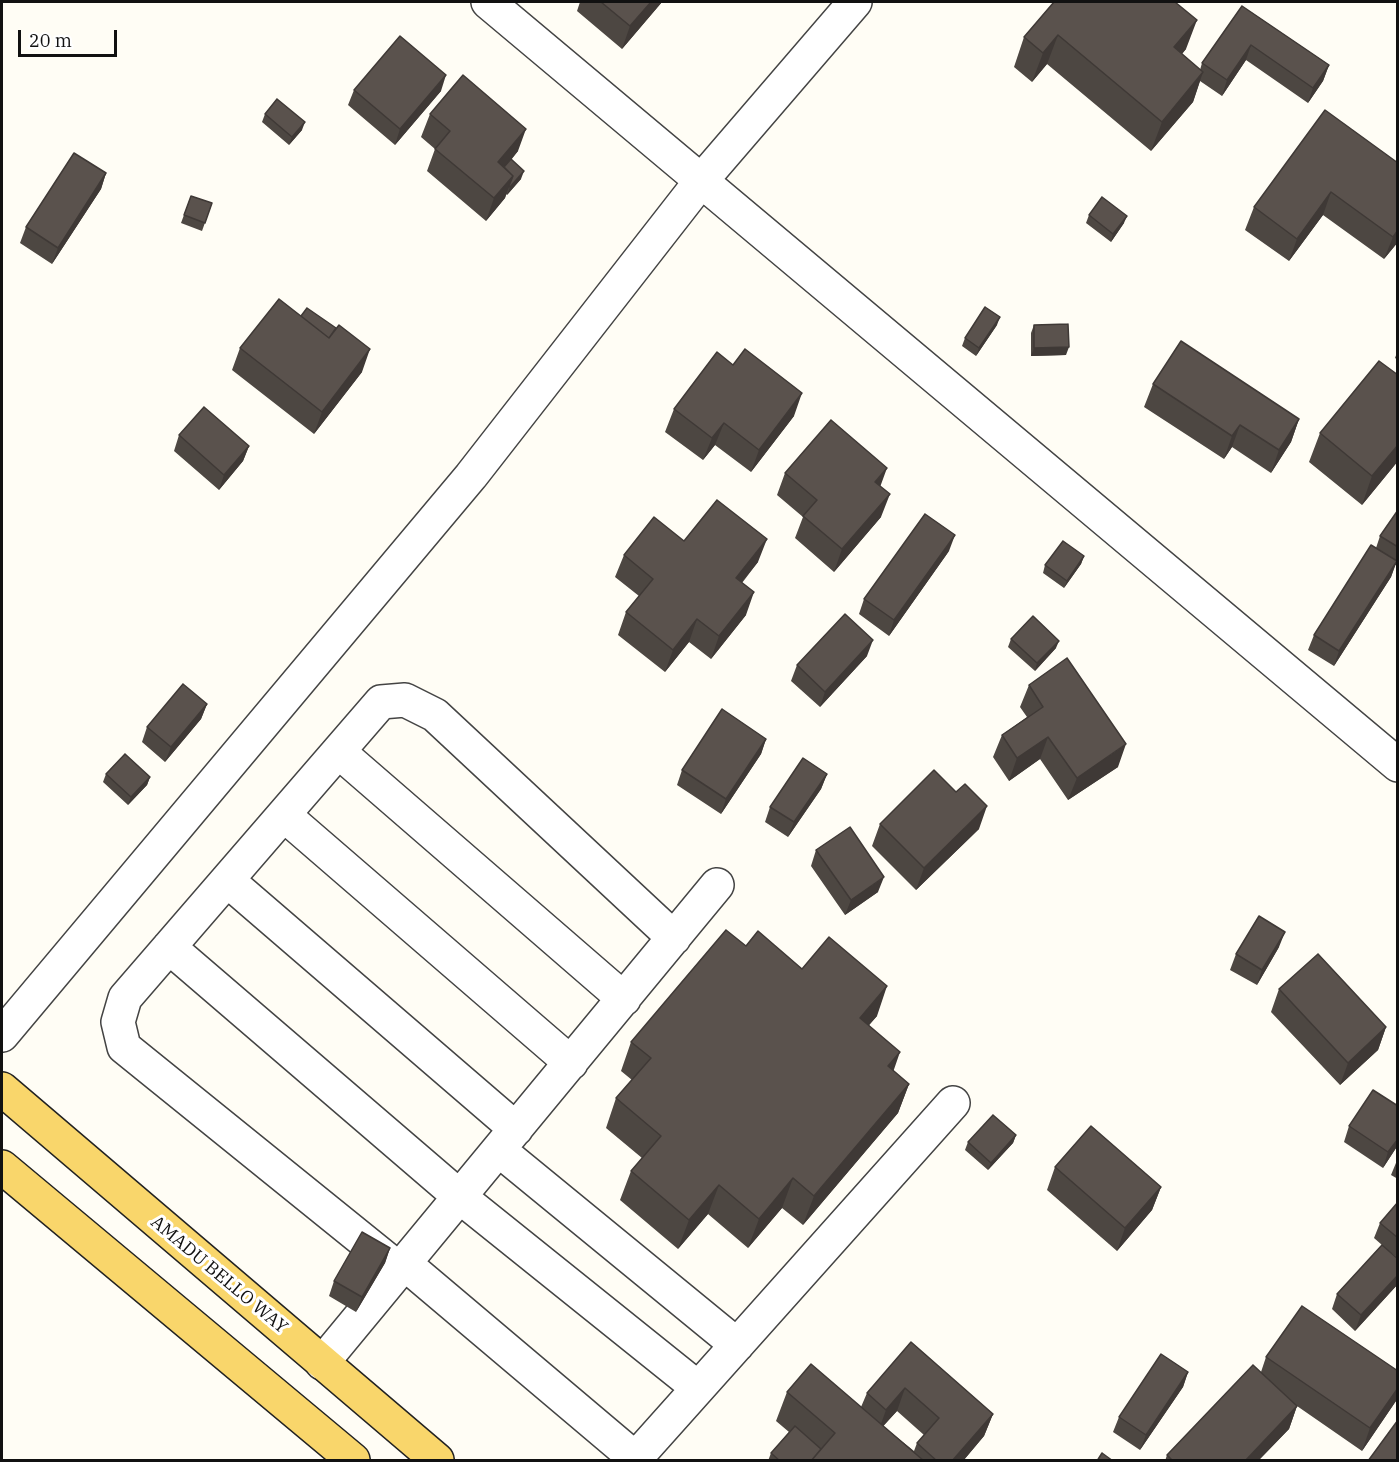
<!DOCTYPE html>
<html>
<head>
<meta charset="utf-8">
<style>
	body { margin:0 }
	#map { position:relative; width:1399px; height:1462px; overflow:hidden; background:#fffdf5; font-family:"IBM Plex Serif",serif }
	canvas { display:block }
	.frame { position:absolute; inset:0; border:3px solid #111; pointer-events:none }
	.scale { position:absolute; left:18px; top:30px; width:99px; height:27px; box-sizing:border-box; border:3px solid #111; border-top:0; padding-left:8px; font-size:18px; line-height:21px; white-space:nowrap; color:#111; -webkit-text-stroke:4px #fff; paint-order:stroke }
</style>
</head>
<body>
<div id="map">
<canvas width="1399" height="1462"></canvas>
<div class="frame"></div>
<div class="scale">20 m</div>
</div>
<script>
const ctx = document.querySelector('canvas').getContext('2d');
ctx.lineJoin = 'round';
function toPath(rows) {
  const path = new Path2D();
  for (const r of rows) {
    path.moveTo(r[0], r[1]);
    for (let i = 2; i < r.length; i += 2) path.lineTo(r[i], r[i + 1]);
  }
  return path;
}
function strokePath(path, color, width, dash) {
  ctx.strokeStyle = color;
  ctx.lineWidth = width;
  ctx.lineCap = dash ? 'butt' : 'round';
  ctx.setLineDash(dash || []);
  ctx.stroke(path);
}
function paint(path, color) {
  ctx.fillStyle = color;
  ctx.fill(path, 'evenodd');
}
function write(font, color, halo, rows, align = 'center') {
  ctx.font = font + ' "IBM Plex Serif",serif';
  ctx.lineWidth = 6;
  ctx.setLineDash([]);
  ctx.textBaseline = 'middle';
  ctx.strokeStyle = halo;
  ctx.fillStyle = color;
  for (const [text, x, y, turn = 0] of rows) {
    ctx.save();
    ctx.translate(x, y);
    ctx.rotate((+turn || 0) * Math.PI / 180);
    ctx.textAlign = isNaN(turn) ? turn : align;
    if (halo) ctx.strokeText(text, 0, 0);
    ctx.fillText(text, 0, 0);
    ctx.restore();
  }
}
const minor = toPath([
	[488,2,1398,765],
	[339,752,624,999],
	[284,815,571,1063],
	[227,880,516,1129],
	[169,947,460,1197,698,1388],
	[2,1035,471,476,701,181,855,2],
	[499,1150,737,1345],
	[404,1263,636,1459],
	[400,1270,124,1047,118,1022,125,998,381,702,405,700,435,715,674,938],
	[322,1363,717,885],
	[634,1460,953,1103]
]);
const major = toPath([
	[2,1089,437,1460],
	[2,1167,353,1460]
]);
strokePath(minor, '#444', 36);
strokePath(major, '#222', 36);
strokePath(minor, '#fff', 33);
strokePath(major, '#f9d66b', 33);
paint(toPath([
	[580,2,662,2,622,49,577,11],
	[1053,2,1175,2,1186,49,1182,54,1200,70,1202,63,1242,6,1329,65,1323,81,1308,103,1246,60,1222,96,1200,81,1193,102,1151,151,1047,64,1032,82,1014,67,1024,37,1054,2],
	[354,90,441,91,395,145,348,105],
	[265,114,302,130,289,145,262,122],
	[430,114,518,151,511,160,521,179,507,195,506,194,505,198,486,221,427,171,435,149,421,137],
	[1398,163,1398,242,1384,259,1323,215,1289,261,1245,230,1254,207],
	[106,173,101,189,52,264,20,243,26,227],
	[191,196,212,203,202,231,181,223],
	[1089,215,1124,223,1111,242,1086,223],
	[997,325,976,356,962,346,965,338],
	[1034,325,1066,355,1031,356,1031,333],
	[240,348,362,372,314,434,232,370],
	[1398,350,1398,360,1395,358],
	[1153,384,1299,419,1291,442,1271,473,1232,447,1224,459,1144,407],
	[674,409,794,416,751,472,715,445,703,460,665,432],
	[1320,433,1398,461,1362,505,1309,462],
	[179,435,249,446,243,461,219,490,174,451],
	[785,473,881,486,881,517,834,572,795,538,803,517,777,495],
	[1398,510,1398,563,1396,565,1395,565,1391,577,1334,666,1308,650,1314,635,1376,548,1380,536],
	[684,541,758,562,742,583,746,615,711,659,689,642,665,672,618,635,626,612,639,596,615,577,624,555],
	[949,551,889,636,859,614,864,599],
	[1084,556,1081,564,1064,588,1043,573,1045,565],
	[1011,639,1056,648,1035,671,1008,647],
	[867,656,820,707,791,681,797,665],
	[1029,685,1118,767,1068,800,1040,759,1009,781,993,757,1002,735,1027,717,1020,707],
	[207,704,201,719,165,762,142,742,147,727],
	[766,739,761,754,721,814,677,785,682,770],
	[106,774,150,777,147,785,128,805,103,782],
	[827,774,821,789,788,837,765,822,770,807],
	[880,824,979,829,916,890,872,846],
	[816,850,878,892,845,915,811,866],
	[746,946,802,969,877,1016,869,1025,893,1071,909,1084,898,1113,803,1225,782,1208,748,1248,708,1214,678,1249,620,1200,631,1171,642,1158,606,1128,616,1098,632,1080,621,1071,631,1042],
	[1279,947,1257,985,1230,970,1236,954],
	[1279,989,1386,1027,1378,1050,1340,1085,1271,1012],
	[1398,1106,1398,1145,1383,1168,1344,1142,1349,1126],
	[1016,1135,1013,1143,988,1170,965,1150,968,1142],
	[1398,1158,1398,1179,1391,1175],
	[1055,1167,1161,1187,1152,1210,1117,1251,1047,1190],
	[1398,1202,1398,1258,1390,1252,1398,1259,1398,1284,1355,1331,1332,1309,1337,1294,1382,1245,1374,1238,1380,1223],
	[390,1248,385,1263,356,1312,329,1296,334,1281],
	[911,1342,993,1414,984,1436,963,1461,768,1461,771,1453,789,1432,776,1421,787,1392,861,1407,867,1393],
	[897,1411,924,1435,917,1443,914,1451,883,1426],
	[1266,1357,1398,1371,1398,1398,1362,1451,1297,1406,1289,1429,1258,1461,1165,1461,1167,1455,1261,1372],
	[1188,1372,1183,1387,1140,1450,1113,1432,1119,1417]
]), '#4d4742');
paint(toPath([
	[651,2,662,2,622,49,630,26],
	[1197,20,1186,49,1163,76,1174,47],
	[1058,35,1047,64,1032,82,1043,53],
	[1251,45,1246,60,1222,96,1227,80],
	[1329,65,1323,81,1308,103,1313,88],
	[1203,72,1193,102,1151,151,1162,122],
	[446,75,441,91,395,145,400,129],
	[305,122,302,130,289,145,292,137],
	[526,129,518,151,490,185,498,162],
	[524,171,521,179,507,195,510,187],
	[106,173,101,189,52,264,58,248],
	[513,176,505,198,486,221,494,198],
	[1331,192,1323,215,1289,261,1297,239],
	[1127,216,1124,223,1111,242,1113,234],
	[1398,230,1398,242,1384,259,1393,237],
	[1000,317,997,325,976,356,979,348],
	[1069,347,1066,355,1031,356,1034,348],
	[370,349,362,372,314,434,322,412],
	[802,393,794,416,751,472,759,450],
	[1299,419,1291,442,1271,473,1279,450],
	[724,423,715,445,703,460,712,438],
	[1240,425,1232,447,1224,459,1232,436],
	[1398,445,1398,461,1362,505,1372,476],
	[249,446,243,461,219,490,224,475],
	[887,468,879,490,875,482],
	[890,494,881,517,834,572,842,549],
	[955,535,949,551,889,636,894,620],
	[767,539,758,562,727,600,736,578],
	[1084,556,1081,564,1064,588,1067,581],
	[1397,561,1391,577,1334,666,1339,651],
	[754,592,746,615,711,659,719,636],
	[697,619,689,642,665,672,673,650],
	[873,640,867,656,820,707,825,692],
	[1059,641,1056,648,1035,671,1037,663],
	[207,704,201,719,165,762,171,747],
	[1048,737,1040,759,1009,781,1017,758],
	[766,739,761,754,721,814,726,799],
	[1126,744,1118,767,1068,800,1077,778],
	[827,774,821,789,788,837,794,822],
	[150,777,147,785,128,805,131,797],
	[987,806,979,829,916,890,924,868],
	[884,877,878,892,845,915,851,900],
	[1285,932,1279,947,1257,985,1262,970],
	[887,986,877,1016,850,1047,860,1018],
	[1386,1027,1378,1050,1340,1085,1348,1063],
	[900,1052,890,1081,888,1066],
	[909,1084,898,1113,803,1225,814,1196],
	[1016,1135,1013,1143,988,1170,991,1163],
	[1398,1139,1398,1145,1383,1168,1388,1152],
	[793,1178,782,1208,748,1248,759,1219],
	[719,1185,708,1214,678,1249,689,1220],
	[1161,1187,1152,1210,1117,1251,1125,1228],
	[390,1248,385,1263,356,1312,362,1297],
	[1398,1275,1398,1284,1355,1331,1361,1315],
	[1188,1372,1183,1387,1140,1450,1146,1435],
	[905,1388,897,1411,878,1432,886,1410],
	[1398,1388,1398,1398,1362,1451,1370,1428],
	[1297,1406,1289,1429,1258,1461,1245,1461],
	[993,1414,984,1436,963,1461,952,1461]
]), '#3f3936');
const building = toPath([
	[601,2,651,2,630,26,601,2],
	[1054,2,1175,2,1197,20,1174,47,1203,72,1162,122,1058,35,1043,53,1024,37,1054,2],
	[1242,6,1329,65,1313,88,1251,45,1227,80,1202,63,1242,6],
	[400,36,446,75,400,129,354,90,400,36],
	[463,75,526,129,498,162,513,176,494,198,435,149,450,131,430,114,463,75],
	[277,99,305,122,292,137,265,114,277,99],
	[1325,110,1398,163,1398,230,1393,237,1331,192,1297,239,1254,207,1325,110],
	[74,153,106,173,58,248,26,227,74,153],
	[511,159,524,171,510,187,509,186,513,176,504,167,511,159],
	[191,196,212,203,205,223,184,215,191,196],
	[1102,197,1127,216,1113,234,1089,215,1102,197],
	[279,299,329,338,339,325,370,349,322,412,240,348,279,299],
	[985,307,1000,317,979,348,965,338,985,307],
	[307,308,336,328,329,338,301,316,307,308],
	[1068,324,1069,347,1034,348,1034,325,1068,324],
	[1181,341,1299,419,1279,450,1240,425,1232,436,1153,384,1181,341],
	[745,349,802,393,759,450,724,423,712,438,674,409,717,352,733,365,745,349],
	[1379,361,1398,375,1398,445,1372,476,1320,433,1379,361],
	[204,407,249,446,224,475,179,435,204,407],
	[831,420,887,468,875,482,890,494,842,549,803,516,817,500,785,473,831,420],
	[717,500,767,539,736,578,754,592,719,636,697,619,673,650,626,612,653,579,624,555,654,517,684,541,717,500],
	[1398,510,1398,547,1380,536,1398,510],
	[925,514,955,535,894,620,864,599,925,514],
	[1063,541,1084,556,1067,581,1045,565,1063,541],
	[1371,545,1397,561,1339,651,1314,635,1371,545],
	[845,614,873,640,825,692,797,665,845,614],
	[1033,616,1059,641,1037,663,1011,639,1033,616],
	[1067,658,1126,744,1077,778,1048,737,1017,758,1002,735,1043,707,1029,685,1067,658],
	[183,684,207,704,171,747,147,727,183,684],
	[722,709,766,739,726,799,682,770,722,709],
	[125,754,150,777,131,797,106,774,125,754],
	[803,758,827,774,794,822,770,807,803,758],
	[934,770,956,792,965,784,987,806,924,868,880,824,934,770],
	[850,827,884,877,851,900,816,850,850,827],
	[1259,916,1285,932,1262,970,1236,954,1259,916],
	[726,930,746,946,758,931,802,969,829,937,887,986,860,1018,900,1052,888,1066,909,1084,814,1196,793,1178,759,1219,719,1185,689,1220,631,1171,661,1136,616,1098,651,1058,631,1042,726,930],
	[1318,954,1386,1027,1348,1063,1279,989,1318,954],
	[1373,1090,1398,1106,1398,1139,1388,1152,1349,1126,1373,1090],
	[993,1115,1016,1135,991,1163,968,1142,993,1115],
	[1091,1126,1161,1187,1125,1228,1055,1167,1091,1126],
	[1398,1202,1398,1238,1380,1223,1398,1202],
	[362,1232,390,1248,362,1297,334,1281,362,1232],
	[1382,1245,1398,1259,1398,1275,1361,1315,1337,1294,1382,1245],
	[1302,1306,1398,1371,1398,1388,1370,1428,1266,1357,1302,1306],
	[911,1342,993,1414,952,1461,937,1461,917,1443,939,1418,905,1388,886,1410,867,1393,911,1342],
	[1161,1354,1188,1372,1146,1435,1119,1417,1161,1354],
	[811,1364,924,1461,811,1461,835,1433,787,1392,811,1364],
	[1253,1365,1297,1406,1245,1461,1173,1461,1167,1455,1253,1365],
	[1398,1420,1398,1461,1368,1461,1398,1420],
	[795,1426,821,1449,811,1461,780,1461,771,1453,795,1426],
	[1102,1453,1113,1461,1097,1461,1102,1453]
]);
paint(building, '#5a524d');
strokePath(building, '#3f3936', 1.5);
write('18px', '#111', '#fff', [
	["AMADU BELLO WAY",219,1275,40]
]);
</script>
</body>
</html>
